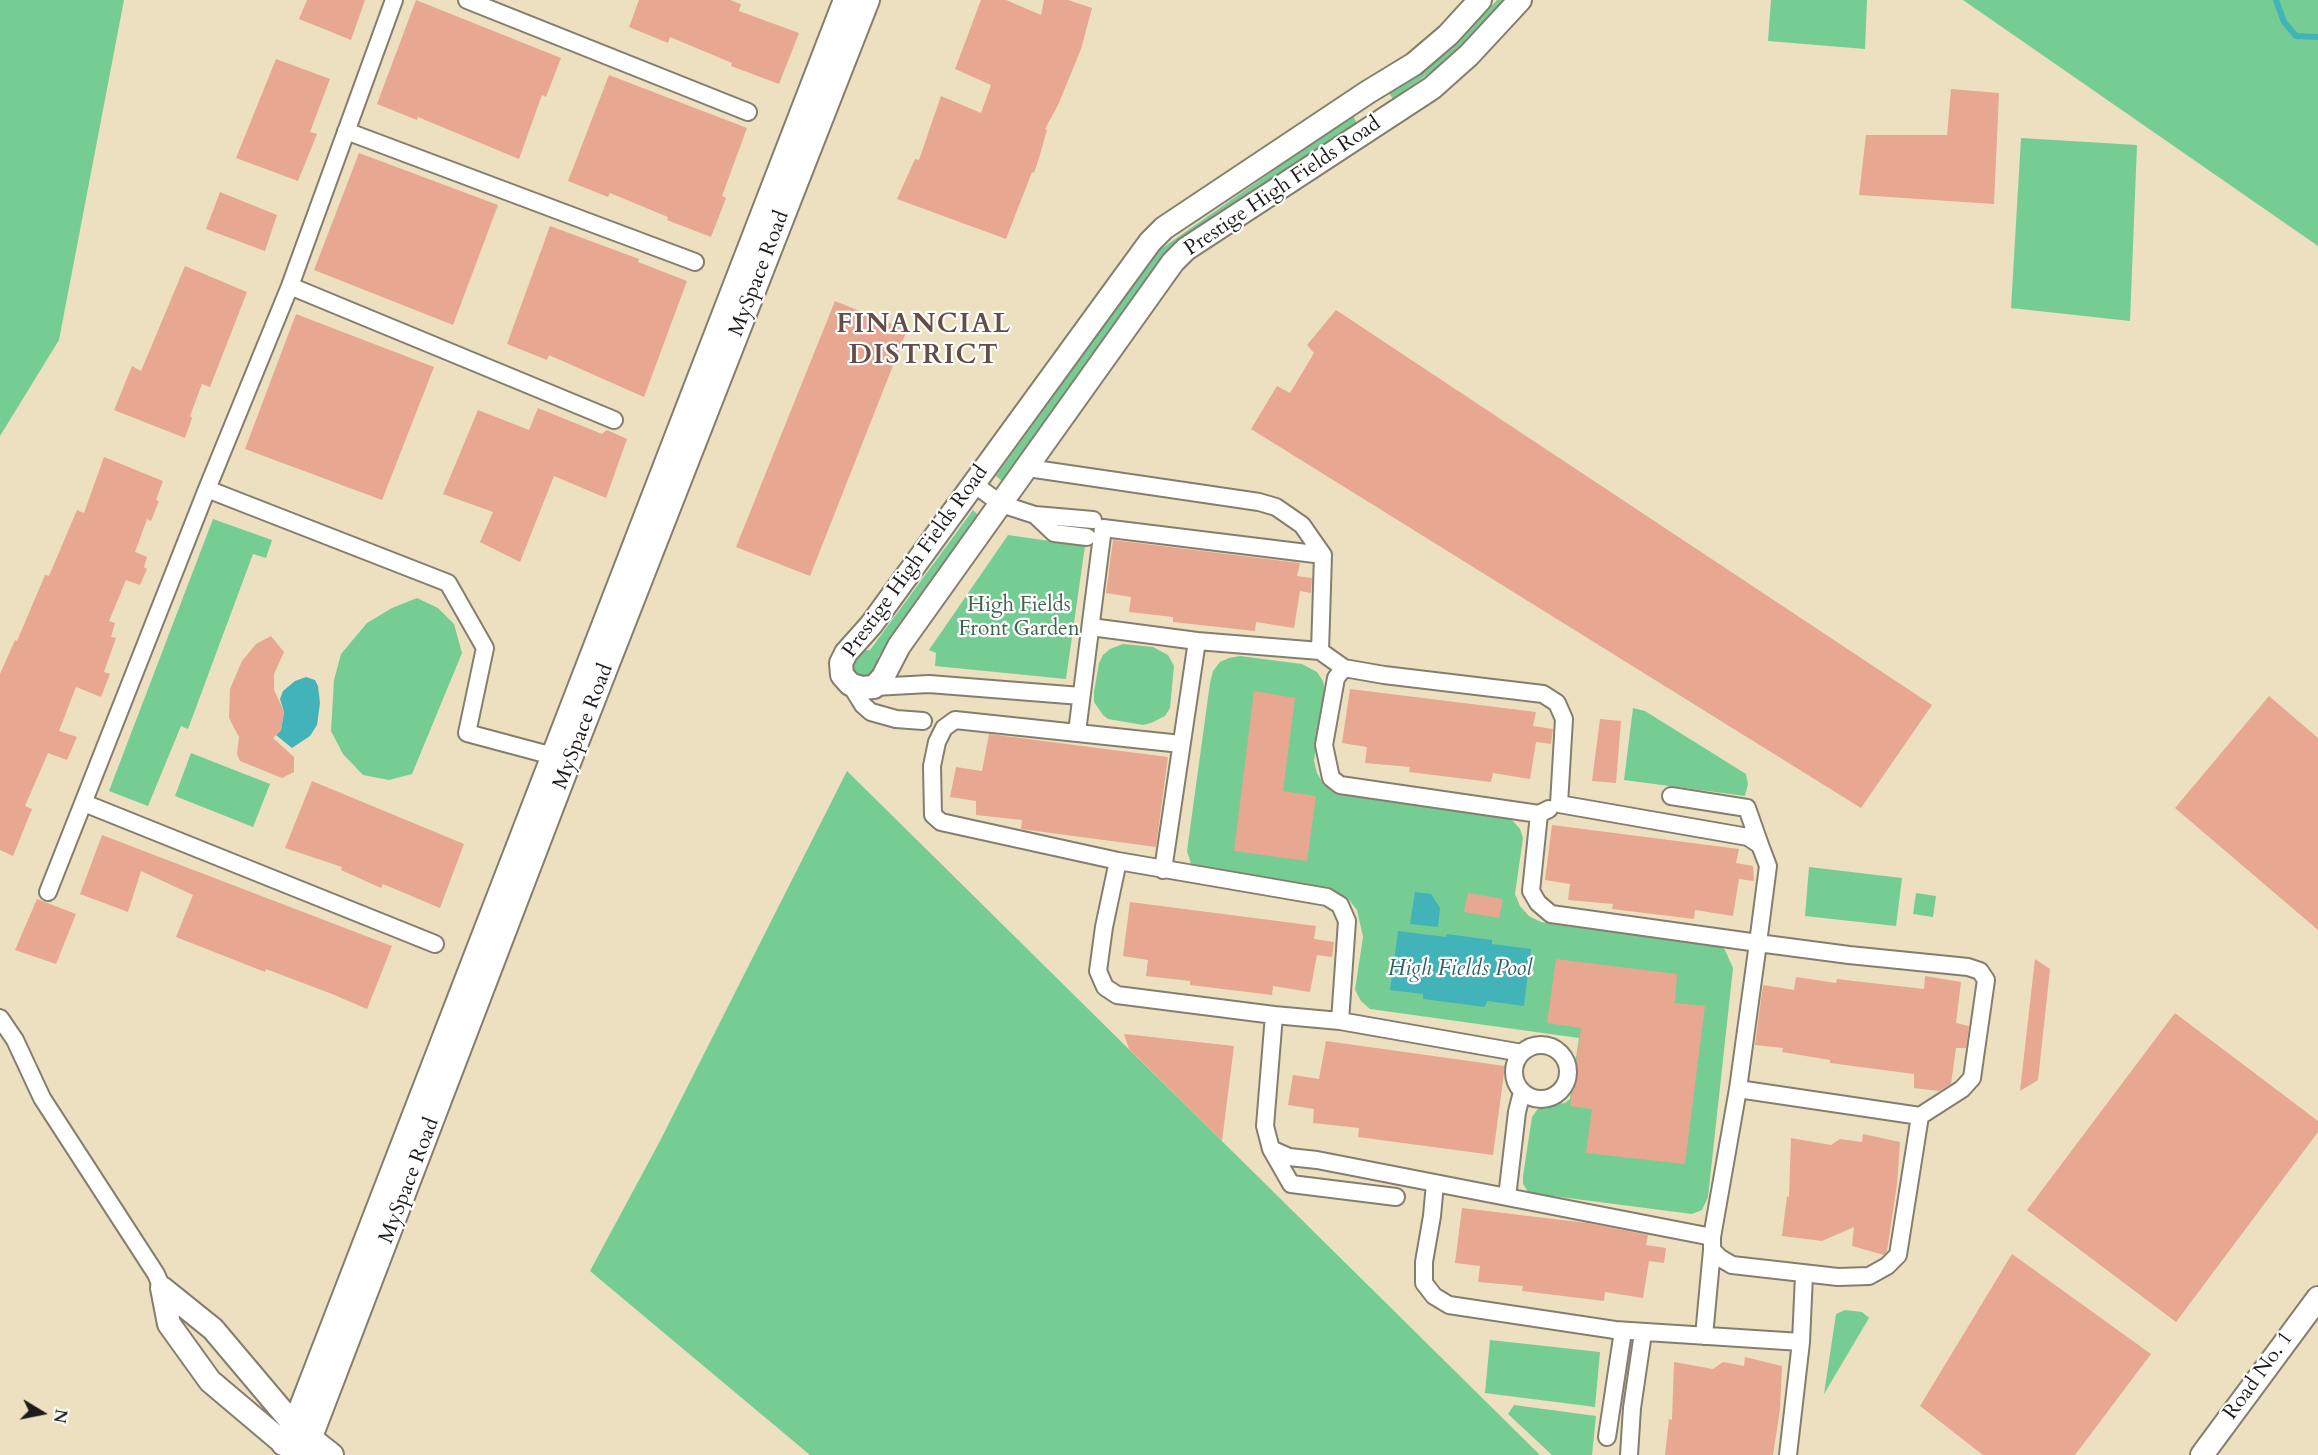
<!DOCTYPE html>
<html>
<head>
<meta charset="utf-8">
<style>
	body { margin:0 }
	#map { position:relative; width:2318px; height:1455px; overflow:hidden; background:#ede0c0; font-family:Cardo,serif }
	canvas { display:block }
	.north { position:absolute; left:12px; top:1383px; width:60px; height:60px; -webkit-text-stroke:4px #fff; paint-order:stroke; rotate:100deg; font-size:16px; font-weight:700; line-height:24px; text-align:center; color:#1c1c1c }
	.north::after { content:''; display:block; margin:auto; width:21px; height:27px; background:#1c1c1c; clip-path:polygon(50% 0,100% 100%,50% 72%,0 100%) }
</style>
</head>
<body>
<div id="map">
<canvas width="2318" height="1455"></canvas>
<div class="north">N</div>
</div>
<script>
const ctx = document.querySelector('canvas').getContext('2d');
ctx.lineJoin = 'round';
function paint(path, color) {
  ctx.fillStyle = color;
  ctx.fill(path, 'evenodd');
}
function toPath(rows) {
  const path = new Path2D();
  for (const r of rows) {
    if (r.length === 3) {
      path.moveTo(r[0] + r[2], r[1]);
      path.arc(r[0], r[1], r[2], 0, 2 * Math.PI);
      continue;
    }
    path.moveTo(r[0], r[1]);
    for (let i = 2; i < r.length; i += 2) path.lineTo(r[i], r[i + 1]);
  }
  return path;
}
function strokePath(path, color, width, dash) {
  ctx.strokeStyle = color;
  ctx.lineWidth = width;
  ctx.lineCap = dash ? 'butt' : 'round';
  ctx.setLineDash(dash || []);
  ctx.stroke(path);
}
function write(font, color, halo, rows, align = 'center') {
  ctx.font = font + ' Cardo,serif';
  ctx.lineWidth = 4.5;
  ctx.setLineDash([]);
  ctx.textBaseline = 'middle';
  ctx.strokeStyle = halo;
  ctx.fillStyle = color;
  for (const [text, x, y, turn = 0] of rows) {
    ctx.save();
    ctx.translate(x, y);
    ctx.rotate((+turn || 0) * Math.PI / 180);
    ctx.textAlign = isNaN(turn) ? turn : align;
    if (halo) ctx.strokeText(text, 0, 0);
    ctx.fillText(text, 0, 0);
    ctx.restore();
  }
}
paint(toPath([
	[0,0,124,0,59,340,0,436],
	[1497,0,1506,0,1457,53,1393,99,1389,93,1452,49],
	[1771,0,1867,0,1865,49,1768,41],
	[1963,0,2318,0,2318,246],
	[1353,115,1357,124,1164,256,1002,481,996,476,1158,251],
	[2021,138,2137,145,2130,321,2011,308],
	[973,510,980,517,878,657,877,668,871,676,860,676,853,671,854,657,861,651,870,650],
	[213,519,272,540,266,558,253,554,188,729,181,726,148,806,109,791],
	[1008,535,1085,546,1066,679,935,666,936,653,929,650],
	[417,598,438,608,454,624,462,653,412,774,389,780,363,775,343,754,331,731,334,680,341,654,367,623,392,608],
	[1123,644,1153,647,1168,655,1174,666,1170,708,1165,716,1151,723,1143,725,1108,719,1103,715,1094,702,1094,692,1099,663,1103,655,1110,649],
	[1240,656,1302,664,1317,672,1323,681,1325,690,1314,761,1317,773,1324,785,1334,793,1349,796,1499,814,1513,821,1520,829,1523,838,1515,894,1520,906,1529,916,1541,922,1554,924,1719,945,1725,950,1733,968,1708,1197,1702,1210,1692,1214,1529,1193,1523,1184,1523,1176,1532,1117,1540,1106,1565,1103,1570,1099,1579,1038,1370,1009,1361,1001,1355,990,1363,937,1357,910,1349,900,1339,895,1192,867,1187,851,1210,683,1213,671,1220,662,1229,658],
	[1633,708,1645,711,1746,774,1748,784,1745,796,1624,780],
	[191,753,270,784,253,827,175,796],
	[847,771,920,843,1540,1455,810,1455,590,1271,660,1141],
	[1809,867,1902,878,1896,926,1805,916],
	[1916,893,1936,896,1933,917,1913,914],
	[1845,1310,1862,1312,1869,1318,1824,1394,1836,1314],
	[1490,1340,1600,1352,1595,1407,1485,1393],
	[1514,1405,1596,1416,1592,1455,1552,1455,1508,1414]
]), '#75cd93');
paint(toPath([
	[306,677,315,680,318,686,320,703,317,725,310,736,292,748,276,735,281,730,284,712,280,699,283,691,295,681],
	[1415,892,1431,894,1440,908,1438,927,1410,924],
	[1398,931,1446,937,1447,934,1492,940,1492,944,1531,949,1524,1006,1487,1001,1485,1007,1423,999,1423,994,1390,990]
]), '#42b3b9');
strokePath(toPath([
	[2276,0,2284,22,2296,36,2318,37]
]), '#42b3b9', 6);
paint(toPath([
	[307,0,365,0,351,40,299,19],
	[416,0,561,58,546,97,542,95,519,159,418,117,417,120,377,104],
	[639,0,730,0,741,4,739,11,799,33,779,84,731,66,732,63,670,37,668,43,629,27],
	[981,0,1006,0,1041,15,1044,0,1068,0,1092,8,1081,49,1058,105,1045,129,1047,130,1039,158,1034,173,1032,172,1006,239,897,199,915,159,919,160,941,96,981,113,991,85,955,69],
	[276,59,330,79,310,132,317,134,298,181,236,158],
	[609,75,747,128,722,196,726,198,711,237,667,220,668,217,610,193,608,197,568,181],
	[1951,89,1999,93,1994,204,1859,195,1866,135,1947,135],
	[359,153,498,205,453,325,314,270],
	[220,192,277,215,265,251,206,229],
	[550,226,639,259,638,262,687,281,644,397,549,355,547,360,507,344],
	[185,266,247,292,210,387,202,384,190,416,192,418,185,438,114,410,132,366,141,371],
	[835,301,907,330,810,576,736,547],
	[1336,310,1932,705,1861,808,1251,429,1277,386,1290,393,1314,353,1307,345],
	[296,314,434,367,382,500,245,449],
	[538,408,602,434,607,430,627,439,606,498,554,476,520,562,480,542,493,512,443,494,478,410,529,430],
	[104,457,163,481,156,500,159,501,151,521,147,519,135,552,147,557,144,567,147,569,140,585,126,580,109,621,115,623,111,637,116,638,104,672,110,674,101,697,76,687,59,731,77,737,67,760,48,753,25,806,32,809,13,856,0,850,0,674,15,640,17,641,45,575,49,576,77,510,84,513],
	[1113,540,1300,563,1297,576,1312,578,1311,593,1300,591,1294,628,1256,622,1255,631,1173,622,1173,617,1129,612,1131,597,1106,593],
	[271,636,284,652,274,674,274,690,284,711,281,730,273,738,294,757,294,772,282,778,240,761,237,754,239,737,229,718,230,689,242,661,256,644],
	[1350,689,1536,712,1533,726,1553,729,1551,744,1536,742,1530,779,1493,773,1491,782,1409,772,1410,767,1365,763,1367,747,1342,743],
	[1254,691,1295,698,1283,791,1316,796,1307,861,1234,851],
	[2269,696,2318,738,2318,930,2175,808],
	[1600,719,1621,721,1616,783,1592,781],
	[989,734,1168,757,1156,847,1021,829,1022,820,976,815,976,801,950,797,956,767,982,771],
	[312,781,464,844,440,908,383,884,381,888,341,870,342,867,285,848],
	[1552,825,1739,849,1736,863,1753,866,1754,881,1739,879,1733,916,1695,910,1694,919,1612,909,1613,904,1568,900,1570,884,1545,880],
	[102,835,392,946,367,1009,332,994,266,969,265,972,176,937,193,895,141,871,128,912,80,894],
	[1468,893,1503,899,1499,918,1464,912],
	[37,899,76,914,56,964,15,950],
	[1130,902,1316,926,1314,939,1334,942,1332,957,1317,955,1310,992,1273,986,1272,995,1190,985,1190,981,1146,976,1148,960,1123,956],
	[1556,959,1677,974,1675,1003,1705,1006,1685,1164,1586,1153,1592,1109,1570,1106,1581,1028,1547,1023],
	[2035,959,2050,969,2038,1080,2020,1091],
	[1925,976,1961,982,1956,1023,1969,1026,1966,1048,1956,1048,1951,1084,1939,1091,1914,1088,1914,1074,1830,1063,1830,1060,1782,1052,1783,1048,1755,1045,1763,985,1794,990,1796,977,1836,983,1837,979,1924,989],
	[2175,1013,2318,1121,2318,1132,2176,1322,2027,1210],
	[1124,1034,1234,1046,1222,1141,1129,1049],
	[1326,1041,1505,1066,1493,1155,1358,1137,1359,1128,1313,1123,1314,1109,1288,1105,1293,1075,1319,1079],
	[1863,1134,1900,1142,1897,1184,1887,1251,1884,1255,1852,1246,1854,1227,1822,1241,1782,1236,1787,1196,1789,1197,1791,1138,1831,1145,1840,1139,1862,1142],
	[1462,1208,1587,1223,1648,1235,1646,1245,1666,1248,1664,1263,1649,1261,1643,1298,1605,1292,1604,1301,1522,1291,1523,1286,1478,1282,1480,1266,1455,1263],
	[2012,1254,2151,1354,2075,1455,1983,1455,1920,1406],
	[1745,1357,1782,1366,1780,1409,1773,1455,1665,1455,1669,1419,1672,1420,1674,1362,1713,1369,1723,1362,1744,1366]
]), '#e7a791');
const street = toPath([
	[467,0,748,112],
	[346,131,695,262],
	[290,286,614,420],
	[1028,468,1259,502,1276,507,1302,525,1323,555,1320,651,1197,641,1163,870],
	[974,484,1001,504,1035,515,1093,520],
	[207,489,448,583,485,648,467,733,553,756],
	[1035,515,1054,533,1087,537],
	[1091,627,1197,641],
	[1320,651,1344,668,1384,675,1543,694,1557,703,1564,719,1559,804,1748,837,1760,845,1768,866,1758,943,1849,955,1968,967,1980,971,1986,980,1972,1078,1962,1089,1920,1116,1738,1089],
	[1344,668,1336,678,1324,745,1331,778,1340,785,1539,814,1549,809],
	[850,684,863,705,871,712,896,719,923,721],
	[874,687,929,684,1081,696],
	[1077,732,1103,528,1323,555],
	[1181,744,955,720,944,728,937,742,932,766,933,815,941,822,1118,861,1327,897,1340,905,1347,921,1340,1021,1522,1053],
	[1671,796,1747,808,1760,845],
	[84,803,435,944],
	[1539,814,1531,891,1538,903,1551,914,1758,943,1738,1089,1712,1237,1712,1250,1720,1258,1732,1265,1838,1277,1869,1276,1887,1266,1898,1255,1920,1116],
	[1118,861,1104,927,1098,971,1105,987,1117,995,1274,1015,1265,1126,1271,1149,1289,1157,1317,1160,1712,1237],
	[48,892,207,489,290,286,394,0],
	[1274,1015,1340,1021],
	[0,1018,15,1040,42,1098,156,1274,162,1288],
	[1541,1072,27],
	[1271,1149,1291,1184,1396,1197],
	[1435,1183,1432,1216,1424,1262,1424,1283,1434,1296,1449,1305,1615,1330,1801,1342],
	[1507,1197,1517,1112,1522,1092],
	[1704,1336,1712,1250],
	[1607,1437,1623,1331],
	[1629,1455,1632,1408,1643,1333],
	[1788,1455,1801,1342,1804,1275]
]);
const secondary = toPath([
	[1480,0,1448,35,1414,64,1368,92,1164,228,1150,242,871,625,846,653,841,663,842,675,850,684,861,688,874,687,883,677,899,646,1173,262,1186,249,1432,88,1469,55,1520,0],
	[162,1288,213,1329,294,1425,332,1455],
	[162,1288,169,1324,210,1381,294,1452],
	[283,1444,294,1425,845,0],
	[304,1455,569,763,868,0],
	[2202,1455,2318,1298]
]);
strokePath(street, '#847e6e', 20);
strokePath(secondary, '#847e6e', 26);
strokePath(street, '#fff', 16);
strokePath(secondary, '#fff', 22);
write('21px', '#1c1c1c', '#fff', [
	["Prestige High Fields Road",1283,187,-34],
	["MySpace Road",760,274,-69],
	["Prestige High Fields Road",916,562,-54],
	["MySpace Road",584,727,-69],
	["MySpace Road",410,1181,-69],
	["Road No. 1",2259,1376,-54]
]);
write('21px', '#40634c', '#fff', [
	["High Fields",1019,606],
	["Front Garden",1019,630]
]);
write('italic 22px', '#2d6063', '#fff', [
	["High Fields Pool",1460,970]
]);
ctx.letterSpacing = '1.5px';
write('bold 27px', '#634d45', '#fff', [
	["FINANCIAL",924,326],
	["DISTRICT",924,357]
]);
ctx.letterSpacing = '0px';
</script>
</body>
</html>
